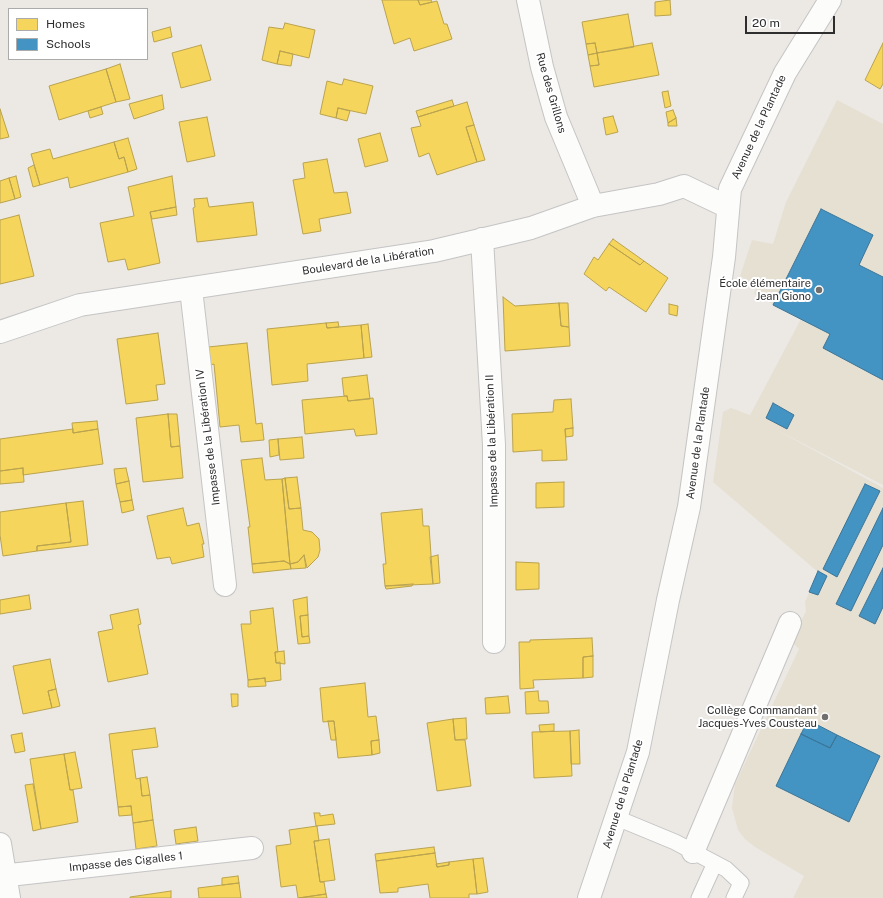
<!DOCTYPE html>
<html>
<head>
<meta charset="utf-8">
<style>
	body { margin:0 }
	#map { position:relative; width:883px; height:898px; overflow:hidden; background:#ece8e4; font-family:"Public Sans",sans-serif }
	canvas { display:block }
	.legend { position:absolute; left:8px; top:8px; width:140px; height:52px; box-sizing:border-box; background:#fff; border:1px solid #ababab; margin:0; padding:5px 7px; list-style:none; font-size:12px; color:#2e2e2e }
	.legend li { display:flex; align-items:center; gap:8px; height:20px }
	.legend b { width:20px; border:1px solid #ababab }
	.scale { position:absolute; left:745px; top:16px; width:90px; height:18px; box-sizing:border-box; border:2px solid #2e2e2e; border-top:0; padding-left:5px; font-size:12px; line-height:14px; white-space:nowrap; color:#2e2e2e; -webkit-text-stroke:3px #fff; paint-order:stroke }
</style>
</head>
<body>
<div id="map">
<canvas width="883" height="898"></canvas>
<ul class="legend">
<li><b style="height:11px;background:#f6d55c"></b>Homes</li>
<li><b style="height:11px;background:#4393c3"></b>Schools</li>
</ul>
<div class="scale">20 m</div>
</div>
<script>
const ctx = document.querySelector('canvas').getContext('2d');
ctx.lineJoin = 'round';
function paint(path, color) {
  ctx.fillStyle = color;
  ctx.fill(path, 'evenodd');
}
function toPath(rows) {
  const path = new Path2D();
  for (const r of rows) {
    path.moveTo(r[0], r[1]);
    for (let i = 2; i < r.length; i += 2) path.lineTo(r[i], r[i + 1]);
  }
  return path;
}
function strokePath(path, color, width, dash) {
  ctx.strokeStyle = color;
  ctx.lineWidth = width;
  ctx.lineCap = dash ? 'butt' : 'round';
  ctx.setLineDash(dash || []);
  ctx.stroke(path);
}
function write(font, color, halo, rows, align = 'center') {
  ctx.font = font + ' "Public Sans",sans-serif';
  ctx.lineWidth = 4;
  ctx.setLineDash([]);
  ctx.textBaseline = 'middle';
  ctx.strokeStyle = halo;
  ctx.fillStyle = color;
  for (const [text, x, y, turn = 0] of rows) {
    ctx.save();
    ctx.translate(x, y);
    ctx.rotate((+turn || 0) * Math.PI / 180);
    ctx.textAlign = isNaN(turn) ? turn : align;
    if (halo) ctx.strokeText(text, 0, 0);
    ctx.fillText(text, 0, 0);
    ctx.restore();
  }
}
paint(toPath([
	[837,100,883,124,883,485,775,429,883,488,883,898,793,898,804,876,755,847,745,839,738,830,732,808,735,784,799,649,792,642,793,637,806,611,805,602,818,572,713,482,723,412,731,408,750,415,801,319,754,294,757,286,740,276,752,240,773,244,786,202]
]), '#e6e0d3');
const homes = toPath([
	[382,0,418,0,420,5,437,1,444,24,447,24,452,39,414,51,410,38,394,44,382,0],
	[418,0,431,0,432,2,420,5,418,0],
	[670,0,671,15,655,16,655,2,670,0],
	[628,14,634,47,597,53,595,43,586,44,582,22,628,14],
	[285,23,315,30,309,58,280,51,277,64,262,60,269,27,283,29,285,23],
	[170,27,172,37,154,42,152,32,170,27],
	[595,43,597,53,588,55,586,44,595,43],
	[652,43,659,75,594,87,590,66,599,65,597,53,652,43],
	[883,43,883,84,880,89,865,80,883,43],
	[201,45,211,80,181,88,172,53,201,45],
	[280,51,293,54,291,66,277,64,280,51],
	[597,53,599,65,590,66,588,55,597,53],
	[120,64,130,99,116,102,106,69,120,64],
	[106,69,116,102,59,120,49,86,106,69],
	[344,79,373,86,366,114,338,108,336,118,320,114,327,81,342,85,344,79],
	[668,91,671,106,665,108,662,92,668,91],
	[162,95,164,109,134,119,129,104,162,95],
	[452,100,454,106,418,117,416,111,452,100],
	[467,102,474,125,466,127,477,162,437,175,429,153,419,157,411,128,421,126,418,117,467,102],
	[101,107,103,114,90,118,88,111,101,107],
	[338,108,350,111,347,121,336,118,338,108],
	[0,109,9,137,0,139,0,109],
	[673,110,676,118,668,123,666,112,673,110],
	[613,116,618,132,606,135,603,118,613,116],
	[207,117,215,156,187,162,179,122,207,117],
	[676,118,677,126,668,126,668,123,676,118],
	[474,125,485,160,477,162,466,127,474,125],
	[380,133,388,161,365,167,358,139,380,133],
	[128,138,137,169,128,172,124,157,119,159,114,142,128,138],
	[114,142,119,159,124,157,128,172,70,188,68,177,40,185,31,154,50,149,53,159,114,142],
	[327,159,334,193,347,192,351,213,319,219,321,231,303,234,293,180,305,178,303,163,327,159],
	[34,165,40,185,33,187,28,168,34,165],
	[16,176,21,197,15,199,9,178,16,176],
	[172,176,176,207,150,212,160,263,128,270,125,259,108,262,100,223,134,216,128,187,172,176],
	[9,178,15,199,0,203,0,181,9,178],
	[207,198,209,207,253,202,257,235,197,242,193,208,195,207,194,199,207,198],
	[176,207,177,215,152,219,150,212,176,207],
	[19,215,34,276,0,284,0,220,19,215],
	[613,239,644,261,640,265,609,244,613,239],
	[609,244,640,265,644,261,668,278,646,312,609,287,606,291,584,274,594,257,598,260,609,244],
	[503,297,515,306,559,303,561,326,569,327,570,346,505,351,503,297],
	[559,303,568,303,569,327,561,326,559,303],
	[669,304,678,306,677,316,669,314,669,304],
	[338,322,339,327,327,328,326,323,338,322],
	[326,323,327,328,361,325,364,358,307,364,308,381,272,385,267,329,326,323],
	[368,324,372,357,364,358,361,325,368,324],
	[158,333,165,384,156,385,158,400,126,404,117,339,158,333],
	[247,343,256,424,262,423,264,440,241,442,239,425,220,427,214,364,210,365,208,347,247,343],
	[367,375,370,399,348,401,347,396,344,396,342,378,367,375],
	[347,396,348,401,373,398,377,434,356,436,354,429,305,434,302,400,347,396],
	[571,399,573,428,565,429,567,460,542,461,542,450,513,452,512,414,553,412,554,400,571,399],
	[168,414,177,414,180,446,171,447,168,414],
	[168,414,171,447,180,446,183,478,143,482,136,418,168,414],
	[97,421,98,429,73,433,72,423,97,421],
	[573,428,573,436,566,437,565,429,573,428],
	[73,429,73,433,98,429,103,464,23,475,23,468,0,471,0,439,73,429],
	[302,437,304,458,280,460,278,439,302,437],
	[278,439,279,455,270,457,269,440,278,439],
	[262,458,265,480,282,479,290,564,284,561,252,564,248,527,250,527,241,460,262,458],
	[23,468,24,482,0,484,0,471,23,468],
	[126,468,129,481,116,484,114,469,126,468],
	[297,477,301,508,289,509,285,478,297,477],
	[285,478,289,509,301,508,303,530,312,532,319,539,320,550,318,557,307,568,304,555,298,562,290,564,282,479,285,478],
	[129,481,132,500,120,502,116,484,129,481],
	[564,482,564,507,536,508,536,483,564,482],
	[132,500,134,510,122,513,120,502,132,500],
	[83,501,88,545,37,551,37,546,71,542,66,503,83,501],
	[66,503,71,542,37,546,37,551,3,556,0,535,0,512,66,503],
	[183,508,187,526,199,523,204,544,202,544,204,557,172,564,170,557,157,559,147,516,183,508],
	[422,509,423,526,429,526,433,584,385,586,383,564,386,564,381,513,422,509],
	[304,555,306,568,291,569,290,564,298,562,304,555],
	[438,555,440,583,433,584,430,557,438,555],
	[284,561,290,564,291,569,253,573,252,564,284,561],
	[516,562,539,563,539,589,516,590,516,562],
	[413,584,412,586,386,589,385,586,413,584],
	[29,595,31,609,0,614,0,600,29,595],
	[307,597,308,615,300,616,302,637,309,636,310,643,298,644,293,600,307,597],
	[273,608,278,652,275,652,276,663,280,662,281,680,265,682,265,678,248,680,241,624,251,624,250,611,273,608],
	[138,609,141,624,138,625,148,674,108,682,98,632,113,629,110,615,138,609],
	[308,615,309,636,302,637,300,616,308,615],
	[592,638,593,656,583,657,583,678,533,680,534,688,520,689,519,642,530,642,530,640,592,638],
	[284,651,285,664,276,663,275,652,284,651],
	[593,656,593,677,583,678,583,657,593,656],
	[50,659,56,689,48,691,52,708,23,714,13,666,50,659],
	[265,678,266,686,248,687,248,680,265,678],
	[365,683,368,717,376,716,379,740,371,741,372,755,338,758,334,721,323,722,320,688,365,683],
	[56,689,60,706,52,708,48,691,56,689],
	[538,691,539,701,548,701,549,713,526,714,525,692,538,691],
	[231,694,238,694,238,706,232,707,231,694],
	[508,696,510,713,486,714,485,698,508,696],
	[466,718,467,739,455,740,453,719,466,718],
	[453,719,455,740,465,740,471,786,437,791,427,723,453,719],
	[328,721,334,721,336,740,331,740,328,721],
	[554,724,554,731,540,732,539,725,554,724],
	[155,728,158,747,132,750,136,779,140,778,142,796,150,795,153,820,133,823,131,806,118,807,109,734,155,728],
	[579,730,580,764,571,764,570,731,579,730],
	[570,731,572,776,534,778,532,732,570,731],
	[22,733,25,751,15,753,11,735,22,733],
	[379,740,380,753,372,755,371,741,379,740],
	[75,752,82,788,70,790,64,754,75,752],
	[64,754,70,790,73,790,78,822,41,829,30,759,64,754],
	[147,777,150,795,142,796,140,778,147,777],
	[33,784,41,829,33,831,25,785,33,784],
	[131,806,132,815,119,816,118,807,131,806],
	[314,813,320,813,320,816,333,814,335,824,316,826,314,813],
	[153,820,157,846,136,849,133,823,153,820],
	[317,826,319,841,314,841,320,882,324,882,326,894,298,898,296,885,281,887,276,846,291,844,289,830,317,826],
	[196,827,198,841,176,844,174,830,196,827],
	[329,839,335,880,320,882,314,841,329,839],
	[434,847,435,853,376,861,375,854,434,847],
	[435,853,437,867,449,865,449,862,473,859,477,894,469,894,469,898,430,898,428,884,398,888,398,892,380,893,376,861,435,853],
	[483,858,488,892,477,894,473,859,483,858],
	[449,862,449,865,437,867,436,864,449,862],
	[238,876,239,883,222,885,222,878,238,876],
	[239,883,241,898,199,898,198,888,239,883],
	[171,891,171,898,130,898,130,897,171,891],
	[326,894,327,898,299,898,326,894]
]);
paint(homes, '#f6d55c');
strokePath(homes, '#baa34e', 1);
const schools = toPath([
	[821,209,873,235,859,265,883,277,883,380,823,348,830,334,773,305,821,209],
	[773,403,794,415,787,429,766,418,773,403],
	[865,484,880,491,837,577,823,569,865,484],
	[883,508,883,545,851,611,836,604,883,508],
	[883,568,883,607,875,624,859,616,883,568],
	[818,571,827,576,818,595,809,592,818,571],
	[808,720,837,735,830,748,801,734,808,720],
	[801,734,830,748,837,735,880,756,849,822,776,786,801,734]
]);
paint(schools, '#4393c3');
strokePath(schools, '#3d7596', 1);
const service = toPath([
	[617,818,675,842,726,869,741,883,734,898],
	[699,898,715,863]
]);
const pedestrian = toPath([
	[693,852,790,623]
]);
const minor = toPath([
	[528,0,542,67,556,117,593,206],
	[482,239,494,445,494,642],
	[191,289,225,585],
	[0,332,80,305,434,251,531,228,593,206,659,194,684,186,728,207],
	[0,844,9,898],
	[0,876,252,848],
	[589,898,638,752,668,600,689,507,724,257,730,189,785,73,830,0]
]);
strokePath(service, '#c5c4c5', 17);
strokePath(pedestrian, '#c5c4c5', 24);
strokePath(minor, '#c5c4c5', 24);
strokePath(service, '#fcfcfb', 15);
strokePath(pedestrian, '#fcfcfb', 22);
strokePath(minor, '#fcfcfb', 22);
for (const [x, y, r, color] of [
	[819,290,4,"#706f6e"],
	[825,717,4,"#706f6e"]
]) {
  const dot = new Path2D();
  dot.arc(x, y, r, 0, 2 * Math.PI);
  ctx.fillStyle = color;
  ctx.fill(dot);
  strokePath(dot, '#fff', 1.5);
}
write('11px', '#2e2e2e', '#fff', [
	["Rue des Grillons",551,93,74],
	["Avenue de la Plantade",759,127,-65],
	["Boulevard de la Libération",368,261,-9],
	["Impasse de la Libération IV",208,437,-97],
	["Impasse de la Libération II",492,441,-92],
	["Avenue de la Plantade",698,443,-82],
	["Avenue de la Plantade",623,794,-73],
	["Impasse des Cigalles 1",126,862,-6]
]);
write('11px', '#2e2e2e', '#fff', [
	["École élémentaire",811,284],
	["Jean Giono",811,297],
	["Collège Commandant",817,711],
	["Jacques-Yves Cousteau",817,724]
], 'right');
</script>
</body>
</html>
